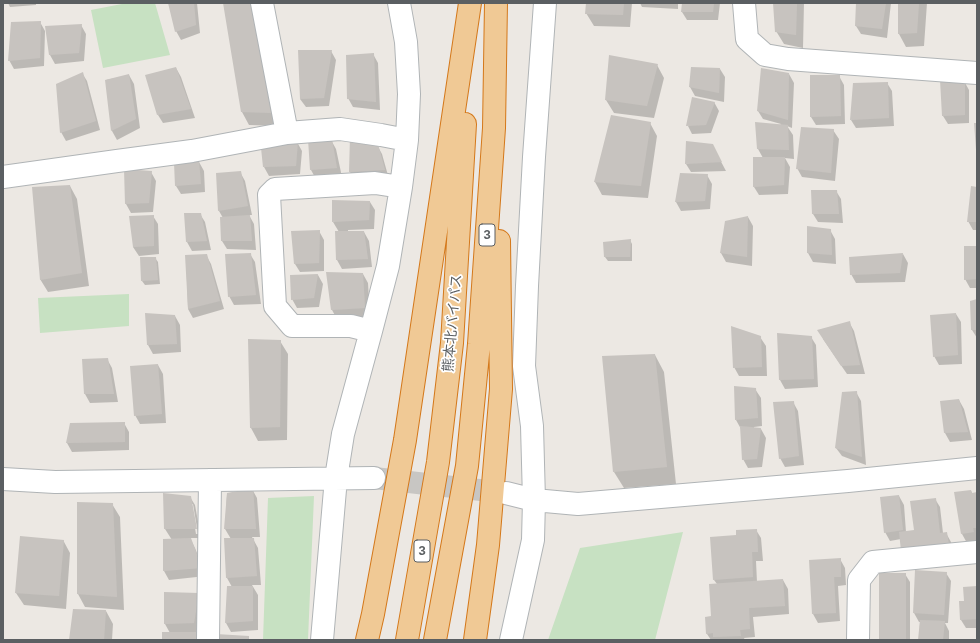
<!DOCTYPE html>
<html>
<head>
<meta charset="utf-8">
<style>
	body { margin:0 }
	#map { position:relative; width:980px; height:643px; overflow:hidden; background:#ece8e3; font-family:Helvetica,sans-serif }
	canvas { display:block }
	.frame { position:absolute; inset:0; border:4px solid #5b5f62; pointer-events:none }
</style>
</head>
<body>
<div id="map">
<canvas width="980" height="643"></canvas>
<div class="frame"></div>
</div>
<script>
const ctx = document.querySelector('canvas').getContext('2d');
ctx.lineJoin = 'round';
function paint(path, color) {
  ctx.fillStyle = color;
  ctx.fill(path, 'evenodd');
}
function toPath(rows) {
  const path = new Path2D();
  for (const r of rows) {
    path.moveTo(r[0], r[1]);
    for (let i = 2; i < r.length; i += 2) path.lineTo(r[i], r[i + 1]);
  }
  return path;
}
function strokePath(path, color, width, dash) {
  ctx.strokeStyle = color;
  ctx.lineWidth = width;
  ctx.lineCap = dash ? 'butt' : 'round';
  ctx.setLineDash(dash || []);
  ctx.stroke(path);
}
function write(font, color, halo, rows, align = 'center') {
  ctx.font = font + ' Helvetica,"Noto Sans JP",sans-serif';
  ctx.lineWidth = 3.5;
  ctx.setLineDash([]);
  ctx.textBaseline = 'middle';
  ctx.strokeStyle = halo;
  ctx.fillStyle = color;
  for (const [text, x, y, turn = 0] of rows) {
    ctx.save();
    ctx.translate(x, y);
    ctx.rotate((+turn || 0) * Math.PI / 180);
    ctx.textAlign = isNaN(turn) ? turn : align;
    if (halo) ctx.strokeText(text, 0, 0);
    ctx.fillText(text, 0, 0);
    ctx.restore();
  }
}
paint(toPath([
	[127,3,155,3,170,55,103,68,91,10],
	[129,294,129,326,40,333,38,298],
	[314,496,308,640,263,640,268,498],
	[683,532,655,640,548,640,580,548]
]), '#c7e1c2');
paint(toPath([
	[8,3,36,3,36,5,10,7],
	[169,3,197,3,200,33,181,40,176,31],
	[224,3,254,3,280,126,249,125,242,112],
	[587,3,632,3,630,27,594,26,586,13],
	[640,3,678,3,678,9,642,7],
	[683,3,720,3,718,20,687,20,682,12],
	[774,3,804,3,803,48,784,44,776,31],
	[857,3,891,3,887,38,861,34,856,26],
	[899,3,927,3,924,46,906,47,899,34],
	[40,22,45,31,44,66,14,69,9,60],
	[81,25,86,34,84,61,55,64,50,55,47,27],
	[331,51,336,60,329,106,306,107,300,99],
	[373,54,378,63,380,110,353,107,348,98],
	[610,56,657,65,664,78,654,118,614,113,606,100],
	[176,68,181,77,195,118,163,123,158,115],
	[720,69,725,77,724,102,695,96,690,87],
	[82,73,87,81,100,130,66,141,61,132],
	[789,74,794,83,792,128,787,126,793,135,794,159,785,158,790,167,788,194,759,195,754,187,763,158,758,149,781,124,763,119,758,111],
	[129,75,134,84,140,128,117,140,112,131,106,80],
	[839,76,844,85,845,124,816,125,811,117],
	[964,81,969,90,969,123,948,124,943,116],
	[887,83,892,91,894,126,856,128,851,120],
	[714,102,719,111,711,133,692,134,688,126],
	[650,123,657,136,648,198,602,195,595,182],
	[833,130,839,139,835,181,802,177,797,168],
	[351,139,377,145,382,154,389,179,356,181,350,172],
	[309,140,331,140,336,149,342,177,316,179,311,170],
	[297,142,302,151,300,174,269,176,264,167],
	[717,154,726,171,691,172,686,164],
	[199,162,204,171,205,192,181,194,176,186],
	[125,170,151,172,156,181,153,212,131,213,126,204],
	[240,172,245,181,252,215,249,215,254,224,256,250,227,249,222,241,223,218,219,211],
	[681,174,707,175,712,184,710,209,681,211,676,202],
	[70,186,77,199,89,286,48,292,40,279],
	[977,188,977,230,973,230,968,221],
	[836,191,841,199,843,223,818,222,813,214],
	[370,202,375,210,374,229,348,230,348,232,364,232,369,241,372,267,342,269,337,260,336,232,339,232,333,222],
	[200,214,205,222,211,250,192,251,187,242],
	[153,216,158,224,159,254,139,256,133,247],
	[748,217,753,226,752,266,726,262,721,253,726,222],
	[830,230,835,239,836,264,813,262,808,253],
	[319,231,324,240,324,271,300,272,295,264],
	[630,240,632,244,632,261,608,261,605,257,604,243],
	[977,247,977,288,970,288,965,279],
	[250,254,255,262,261,304,234,305,229,296],
	[903,254,908,263,905,282,856,283,851,274],
	[206,255,211,264,224,309,193,318,188,309,186,256],
	[155,258,158,262,160,284,145,285,142,281],
	[327,273,363,274,368,283,370,317,337,319,332,310],
	[318,275,323,284,319,307,297,308,292,299,291,276],
	[977,300,977,338,972,330],
	[956,314,961,322,962,364,939,365,934,356],
	[175,316,180,325,181,352,153,354,148,345],
	[849,322,854,331,865,374,847,374,823,339],
	[778,334,811,337,816,345,818,387,785,389,780,380],
	[760,337,766,346,767,376,739,376,734,367],
	[280,341,288,354,287,440,258,441,251,428],
	[655,355,664,372,676,484,624,488,614,472],
	[107,359,112,368,118,402,90,403,85,394],
	[158,365,163,374,166,423,140,424,135,415],
	[755,389,761,398,762,426,754,427,754,428,761,429,766,438,762,467,748,468,743,459,741,429,736,420],
	[856,392,861,401,866,465,842,456,836,448],
	[959,400,964,409,972,440,950,442,945,433,941,402],
	[793,402,798,411,804,465,785,467,780,458],
	[124,423,129,432,129,450,72,452,67,443,71,424],
	[252,489,257,498,260,537,252,537,258,548,261,585,252,585,258,595,258,630,231,632,226,623,232,587,227,578,231,539,225,529,227,494],
	[971,491,973,494,977,493,977,541,967,543,962,534,955,493],
	[164,494,190,497,195,505,201,538,190,538,195,548,206,576,169,580,164,571,172,540,165,529],
	[191,504,193,504,198,534,196,534],
	[899,496,904,505,906,532,915,531,935,499,940,507,943,533,946,533,951,542,953,554,901,539,890,541,885,532],
	[112,504,120,517,124,610,85,607,78,594],
	[756,530,761,538,763,561,756,561,757,582,783,580,788,589,789,614,753,617,755,637,744,638,745,640,711,640,707,634,712,617,717,584,714,580,737,536],
	[63,540,70,553,66,609,24,605,16,593],
	[840,559,845,568,846,585,838,586,840,621,818,623,813,614],
	[946,573,951,581,948,623,945,623,949,631,949,640,919,640,920,622,919,622,914,613],
	[905,574,910,582,910,640,880,640],
	[977,587,977,628,966,628,961,620,965,602],
	[165,593,199,594,198,631,196,632,201,640,163,640,170,633,165,624],
	[106,611,113,624,112,640,70,640]
]), '#0003');
paint(toPath([
	[168,3,194,3,196,25,175,32],
	[223,3,250,3,273,113,241,112],
	[586,3,624,3,623,15,585,14],
	[682,3,714,3,713,12,681,12],
	[773,3,797,3,796,35,775,32],
	[856,3,886,3,882,29,855,26],
	[898,3,919,3,917,33,898,34],
	[41,21,40,58,8,61,11,22],
	[82,24,79,53,49,55,45,26],
	[298,50,332,50,324,98,300,99],
	[374,53,376,102,347,99,346,55],
	[609,55,658,64,647,106,605,100],
	[176,67,191,109,157,115,145,75],
	[691,67,720,68,719,93,689,87],
	[761,68,789,73,788,120,757,111],
	[83,72,96,121,60,133,56,84],
	[129,74,136,119,111,131,105,80],
	[810,75,840,75,841,116,810,117],
	[940,80,965,80,965,115,942,116],
	[888,82,889,118,850,120,853,83],
	[692,97,715,102,706,125,686,126],
	[611,115,651,122,641,186,594,182],
	[755,122,788,125,789,150,757,149],
	[974,123,977,123,977,150,976,150],
	[801,127,834,129,831,173,796,169],
	[350,137,378,144,385,170,349,172],
	[308,139,332,139,337,168,310,170],
	[298,141,296,166,263,167,261,148],
	[686,141,713,144,722,162,685,164],
	[753,157,785,157,784,185,753,187],
	[199,161,201,184,175,186,174,163],
	[124,169,152,171,149,203,125,204],
	[241,171,248,206,218,211,216,173],
	[680,173,708,174,705,201,675,202],
	[70,185,82,273,40,280,32,187],
	[971,186,977,187,977,222,967,222],
	[811,190,837,190,839,214,812,214],
	[332,200,370,201,369,220,332,222],
	[184,213,201,213,207,241,186,242],
	[154,215,154,246,133,247,129,216],
	[250,215,252,241,221,241,220,217],
	[748,216,747,257,720,253,725,221],
	[807,226,831,229,832,255,807,253],
	[320,230,319,263,294,264,291,231],
	[335,231,364,231,368,259,336,260],
	[631,239,630,257,604,257,603,242],
	[964,246,977,246,977,279,964,280],
	[251,253,256,295,228,297,225,254],
	[903,253,900,273,850,275,849,257],
	[207,254,220,301,188,309,185,255],
	[140,257,156,257,158,280,141,281],
	[326,272,363,273,365,308,331,310],
	[318,274,314,298,291,300,290,275],
	[977,299,977,330,971,330,970,301],
	[145,313,175,315,177,344,147,345],
	[956,313,958,355,933,357,930,315],
	[850,321,860,365,841,366,817,330],
	[731,326,761,336,762,367,733,368],
	[777,333,812,336,814,379,779,380],
	[248,339,281,340,280,427,250,428],
	[655,354,667,467,613,472,602,356],
	[108,358,114,394,84,394,82,359],
	[158,364,162,414,134,416,130,366],
	[734,386,756,388,758,418,735,420],
	[857,391,862,457,835,448,842,392],
	[959,399,968,432,944,433,940,401],
	[794,401,799,456,779,459,773,402],
	[125,422,125,442,66,443,70,423],
	[740,426,761,428,757,459,742,460],
	[253,488,256,529,224,529,227,493],
	[971,490,972,493,977,492,977,528,973,528,974,532,961,534,954,492],
	[163,493,191,496,197,529,164,529],
	[899,495,903,530,884,533,880,497],
	[936,498,940,533,947,532,949,545,901,551,899,532,914,530,910,501],
	[77,502,113,503,117,597,77,594],
	[757,529,758,552,752,552,753,577,713,580,710,537,736,535,736,530],
	[20,536,64,540,59,596,15,593],
	[191,538,202,568,163,571,163,539],
	[224,538,254,538,257,576,226,578],
	[841,558,841,577,834,577,836,613,812,614,809,560],
	[915,570,947,572,944,615,913,613],
	[879,573,906,573,906,640,879,640],
	[783,579,785,606,749,608,750,629,740,630,741,636,713,637,713,633,706,634,705,617,711,616,709,584],
	[227,586,253,586,253,621,225,623],
	[977,586,977,619,960,620,959,601,964,601,963,587],
	[164,592,199,593,194,623,164,624],
	[73,609,106,610,104,640,69,640],
	[920,620,945,621,943,640,918,640],
	[162,632,197,632,196,640,162,640],
	[216,634,249,636,249,640,217,640]
]), '#c7c3bf');
strokePath(toPath([
	[374,478,506,493]
]), '#c8c6c3', 22, [22, 11]);
const minor = toPath([
	[262,3,287,133],
	[744,3,747,39,765,55,788,59,977,73],
	[3,177,117,161,192,151,287,133,340,129,381,135,407,140,409,94,406,42,399,3],
	[371,331,351,326,292,326,275,306,269,195,275,189,375,183,401,187],
	[3,479,55,482,374,478],
	[506,493,534,500,578,504,848,481,977,468],
	[208,640,210,480],
	[322,640,336,478,343,434,371,331,388,266,401,187,407,140],
	[511,640,533,540,534,500,532,426,524,366,527,286,534,157,545,3],
	[858,640,859,580,873,562,977,552]
]);
const highway = toPath([
	[367,640,373,614,405,440,470,3],
	[407,640,438,462,452,343,465,124],
	[435,640,467,466,479,344,494,128,496,3],
	[475,640,488,545,501,389,499,241]
]);
strokePath(minor, '#b0b4b6', 24);
strokePath(highway, '#d4781a', 24);
strokePath(minor, '#fff', 22);
strokePath(highway, '#f0c995', 22);
for (const [x, y, w] of [
	[487,235,16],
	[422,551,16]
]) {
  const box = new Path2D();
  box.roundRect(x - w / 2, y - 11, w, 22, 3);
  ctx.fillStyle = '#fff';
  ctx.fill(box);
  strokePath(box, '#5b5f62', 1);
}
write('bold 13px', '#5b5f62', null, [
	["3",487,235],
	["3",422,551]
]);
write('14px', '#5b5f62', '#fff', [
	["熊本北バイパス",453,323,-85]
]);
</script>
</body>
</html>
